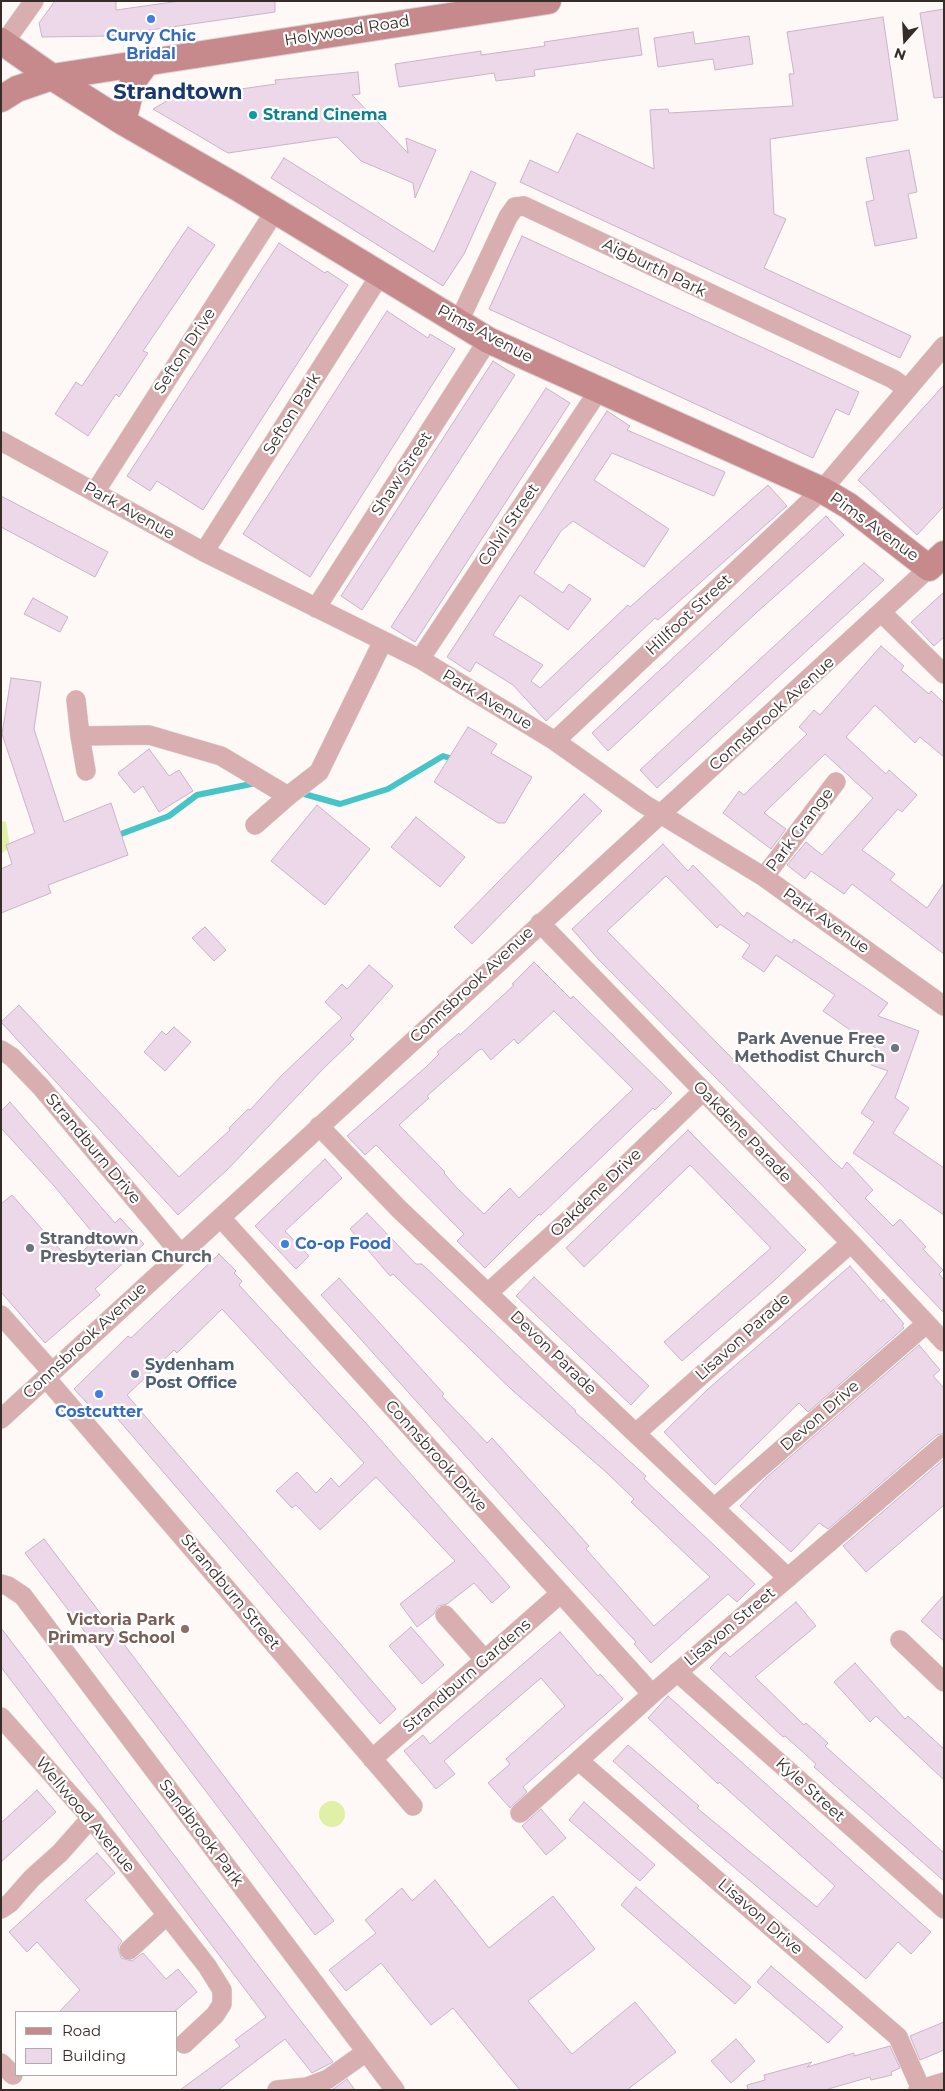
<!DOCTYPE html>
<html>
<head>
<meta charset="utf-8">
<style>
	body { margin:0 }
	#map { position:relative; width:945px; height:2091px; overflow:hidden; background:#fef8f6; font-family:Montserrat,sans-serif }
	canvas { display:block }
	.frame { position:absolute; inset:0; border:2px solid #362d28; pointer-events:none }
	.legend { position:absolute; left:15px; top:2011px; width:162px; height:65px; box-sizing:border-box; background:#fff; border:1px solid #afaba9; margin:0; padding:6px 9px; list-style:none; font-size:15px; color:#362d28 }
	.legend li { display:flex; align-items:center; gap:10px; height:25px }
	.legend b { width:25px; border:1px solid #afaba9 }
	.north { position:absolute; left:880px; top:15px; width:50px; height:50px; -webkit-text-stroke:4px #fff; paint-order:stroke; rotate:199deg; font-size:14px; font-weight:700; line-height:20px; text-align:center; color:#362d28 }
	.north::after { content:''; display:block; margin:auto; width:18px; height:22px; background:#362d28; clip-path:polygon(50% 0,100% 100%,50% 72%,0 100%) }
</style>
</head>
<body>
<div id="map">
<canvas width="945" height="2091"></canvas>
<div class="frame"></div>
<ul class="legend">
<li><b style="height:6px;background:#c6898c"></b>Road</li>
<li><b style="height:14px;background:#edd8e9"></b>Building</li>
</ul>
<div class="north">N</div>
</div>
<script>
const ctx = document.querySelector('canvas').getContext('2d');
ctx.lineJoin = 'round';
function paint(path, color) {
  ctx.fillStyle = color;
  ctx.fill(path, 'evenodd');
}
function toPath(rows) {
  const path = new Path2D();
  for (const r of rows) {
    if (r.length === 3) {
      path.moveTo(r[0] + r[2], r[1]);
      path.arc(r[0], r[1], r[2], 0, 2 * Math.PI);
      continue;
    }
    path.moveTo(r[0], r[1]);
    for (let i = 2; i < r.length; i += 2) path.lineTo(r[i], r[i + 1]);
  }
  return path;
}
function strokePath(path, color, width, dash) {
  ctx.strokeStyle = color;
  ctx.lineWidth = width;
  ctx.lineCap = dash ? 'butt' : 'round';
  ctx.setLineDash(dash || []);
  ctx.stroke(path);
}
function write(font, color, halo, rows, align = 'center') {
  ctx.font = font + ' Montserrat,sans-serif';
  ctx.lineWidth = 4.5;
  ctx.setLineDash([]);
  ctx.textBaseline = 'middle';
  ctx.strokeStyle = halo;
  ctx.fillStyle = color;
  for (const [text, x, y, turn = 0] of rows) {
    ctx.save();
    ctx.translate(x, y);
    ctx.rotate((+turn || 0) * Math.PI / 180);
    ctx.textAlign = isNaN(turn) ? turn : align;
    if (halo) ctx.strokeText(text, 0, 0);
    ctx.fillText(text, 0, 0);
    ctx.restore();
  }
}
paint(toPath([
	[1,821,6,822,10,847,1,854],
	[332,1814,13]
]), '#e0f0a6');
strokePath(toPath([
	[297,792,340,804,388,789,443,756,456,760],
	[113,837,169,816,197,795,256,783]
]), '#45c5c7', 6);
const building = toPath([
	[55,1,116,1,116,10,180,1,275,1,275,12,109,36,42,37,39,23,55,1],
	[944,9,944,97,934,98,920,13,944,9],
	[883,17,898,120,770,139,774,214,786,219,764,268,911,336,900,358,520,182,530,160,558,173,577,133,654,169,650,110,668,109,669,113,793,106,789,74,794,74,787,32,883,17],
	[638,28,642,55,534,70,535,76,496,81,494,73,399,87,395,64,481,51,481,55,545,46,544,42,638,28],
	[693,32,695,44,749,36,753,64,715,70,713,59,658,67,654,38,693,32],
	[358,72,360,94,352,95,408,153,406,138,436,150,415,198,413,183,361,161,337,137,228,153,153,109,170,99,276,84,275,80,358,72],
	[909,150,917,192,908,194,917,238,875,246,866,202,874,200,866,158,909,150],
	[284,158,434,252,471,171,496,183,464,254,443,286,271,178,284,158],
	[188,227,215,245,143,351,148,353,119,397,116,394,88,436,55,414,76,382,82,386,188,227],
	[522,236,859,392,849,415,836,409,813,458,489,309,522,236],
	[279,243,325,273,327,271,348,285,203,510,157,481,150,491,127,476,279,243],
	[387,311,428,338,430,334,455,349,310,577,243,534,387,311],
	[493,361,515,375,362,610,341,596,493,361],
	[944,385,944,506,917,535,858,480,944,385],
	[546,388,570,403,415,642,391,627,546,388],
	[607,411,630,426,627,430,725,472,714,496,612,453,594,480,669,529,644,567,573,521,561,531,534,573,563,593,569,584,591,599,568,630,520,595,493,635,543,665,531,681,540,688,628,605,630,607,768,485,787,506,658,620,655,618,546,721,513,685,476,662,470,672,447,657,607,411],
	[1,496,108,552,95,577,1,527,1,496],
	[826,516,844,535,756,613,608,751,592,733,826,516],
	[864,563,884,580,657,788,640,770,864,563],
	[944,592,944,637,934,646,911,622,944,592],
	[33,598,68,617,60,632,24,614,33,598],
	[881,646,904,666,901,670,929,694,931,691,944,703,944,757,920,737,915,743,875,705,846,737,886,774,889,770,917,795,902,812,898,809,862,850,895,874,890,880,927,908,944,883,944,954,852,884,844,894,811,871,805,879,787,865,806,842,822,855,873,798,825,754,764,813,786,829,771,849,723,813,739,791,744,795,807,734,799,727,814,710,820,715,881,646],
	[11,678,41,682,34,729,64,822,111,803,128,855,48,885,51,893,1,913,1,869,12,864,6,845,35,833,2,734,11,678],
	[468,727,497,744,491,753,532,777,505,823,498,823,434,782,468,727],
	[149,749,169,776,179,770,193,791,159,812,143,786,134,793,118,773,149,749],
	[584,794,602,811,472,944,454,927,584,794],
	[317,805,370,849,325,905,271,861,317,805],
	[416,817,465,857,440,887,391,847,416,817],
	[663,844,688,871,693,865,744,917,747,912,792,943,794,939,888,1003,878,1016,919,1031,895,1098,909,1108,893,1133,944,1168,944,1215,853,1153,874,1122,861,1113,888,1071,871,1065,877,1049,823,1011,835,995,776,955,764,972,742,957,750,945,720,924,717,928,666,876,607,931,834,1162,842,1169,847,1162,873,1190,865,1198,893,1226,900,1219,926,1247,923,1249,943,1270,939,1274,944,1280,944,1313,816,1179,599,960,572,929,663,844],
	[205,927,226,950,214,961,192,938,205,927],
	[534,962,571,999,573,996,672,1093,655,1110,653,1108,541,1215,539,1214,485,1268,457,1241,464,1234,376,1145,365,1155,347,1136,426,1067,439,1054,437,1052,459,1033,460,1035,514,985,512,984,534,962],
	[554,1011,633,1089,519,1198,510,1188,484,1214,456,1187,444,1173,445,1172,399,1125,429,1098,427,1096,479,1050,482,1049,491,1060,514,1039,518,1044,554,1011],
	[369,965,393,986,350,1035,354,1039,323,1069,228,1169,178,1215,1,1022,19,1005,179,1177,230,1130,229,1128,248,1109,250,1110,281,1076,342,1018,325,1002,342,984,347,989,369,965],
	[174,1027,191,1042,165,1071,144,1052,162,1031,166,1035,174,1027],
	[10,1102,115,1223,120,1218,144,1244,95,1289,100,1295,45,1343,1,1292,1,1204,12,1195,71,1262,97,1238,55,1187,1,1128,1,1111,10,1102],
	[688,1130,806,1250,775,1280,682,1361,664,1342,771,1248,690,1165,584,1267,566,1248,688,1130],
	[325,1159,342,1178,285,1231,309,1256,296,1269,255,1226,325,1159],
	[367,1213,416,1264,422,1264,576,1411,575,1412,646,1476,644,1479,755,1584,737,1602,728,1594,651,1663,634,1644,636,1642,522,1519,321,1295,339,1278,444,1394,442,1396,487,1443,492,1438,589,1546,586,1549,654,1626,710,1577,631,1502,634,1499,606,1472,512,1390,393,1274,390,1276,350,1229,367,1213],
	[219,1254,236,1271,234,1273,242,1281,239,1285,364,1421,510,1587,492,1603,474,1583,447,1604,438,1606,434,1614,417,1627,400,1604,455,1561,376,1477,320,1530,296,1505,292,1508,276,1491,297,1472,316,1493,331,1478,339,1487,364,1463,222,1309,177,1353,174,1350,127,1395,396,1709,380,1724,110,1410,101,1418,74,1389,128,1336,131,1338,219,1254],
	[850,1266,881,1302,883,1299,904,1324,902,1325,904,1328,808,1412,799,1403,715,1485,664,1432,708,1389,850,1266],
	[534,1277,649,1386,631,1405,516,1296,534,1277],
	[919,1345,940,1370,933,1376,944,1388,944,1433,937,1435,828,1529,819,1523,791,1552,740,1506,767,1477,919,1345],
	[944,1459,944,1505,866,1572,843,1546,944,1459],
	[44,1539,334,1921,315,1935,25,1553,44,1539],
	[944,1595,944,1641,921,1621,944,1595],
	[796,1602,816,1626,755,1677,804,1725,806,1723,828,1743,825,1746,944,1853,944,1881,814,1767,816,1764,785,1736,783,1737,710,1668,725,1652,730,1657,796,1602],
	[411,1627,444,1665,422,1684,389,1646,411,1627],
	[1,1628,293,2011,333,2062,312,2073,285,2039,218,2090,180,2090,240,2046,235,2040,266,2017,1,1667,1,1628],
	[560,1632,598,1676,600,1674,623,1699,523,1787,527,1792,510,1808,488,1783,510,1764,506,1759,565,1706,541,1678,444,1761,455,1774,436,1789,404,1751,423,1735,430,1744,560,1632],
	[855,1663,905,1719,908,1716,944,1749,944,1780,876,1716,870,1722,834,1682,855,1663],
	[668,1696,931,1932,911,1954,898,1942,866,1979,690,1830,613,1761,628,1745,699,1806,697,1808,817,1907,835,1886,719,1782,718,1784,648,1718,668,1696],
	[37,1790,56,1812,1,1862,1,1823,37,1790],
	[584,1802,655,1865,640,1881,569,1820,584,1802],
	[541,1809,566,1838,546,1855,522,1826,541,1809],
	[97,1853,115,1873,85,1900,122,1941,118,1947,121,1958,132,1961,143,1953,166,1979,178,1969,197,1992,174,2012,59,2012,80,1990,37,1942,27,1952,9,1932,97,1853],
	[435,1880,489,1948,553,1896,595,1949,528,2001,572,2054,635,2002,676,2052,627,2090,520,2090,453,2008,431,2025,381,1963,346,1991,329,1970,376,1933,365,1920,402,1888,412,1901,435,1880],
	[636,1887,751,1987,735,2004,621,1905,636,1887],
	[771,1966,843,2027,828,2043,757,1982,771,1966],
	[944,2022,944,2050,920,2060,910,2036,944,2022],
	[736,2039,755,2061,731,2083,711,2061,736,2039],
	[890,2046,900,2068,891,2072,892,2075,871,2080,870,2077,825,2090,748,2090,747,2085,765,2080,764,2075,812,2062,807,2067,854,2053,854,2056,890,2046],
	[347,2079,355,2090,331,2090,335,2088,347,2079]
]);
paint(building, '#edd8e9');
strokePath(building, '#c9b5c5', 1);
const street = toPath([
	[4,43,34,1],
	[459,321,508,217,515,207,524,206,893,379,907,389],
	[1,441,204,552,420,659,555,741,644,804,764,877,944,1006],
	[95,492,275,211],
	[204,552,380,275],
	[316,608,488,340],
	[882,613,944,674],
	[420,659,599,390],
	[76,700,80,736],
	[555,741,822,490,944,346],
	[86,771,80,736,149,735,221,756,288,796,319,772,383,641],
	[255,825,288,796],
	[764,877,836,782],
	[540,923,851,1243,944,1342],
	[1,1050,12,1057,41,1087,180,1253],
	[319,1126,399,1209,788,1578],
	[221,1218,652,1694],
	[489,1292,574,1215,702,1092],
	[1,1315,52,1372],
	[46,1378,413,1806],
	[1,1419,929,568],
	[636,1433,851,1243],
	[714,1508,926,1324],
	[1,1584,8,1586,23,1596,395,2090],
	[445,1615,485,1660],
	[900,1640,944,1682],
	[677,1672,944,1909],
	[1,1717,91,1818,207,1966,222,1990,222,2004,215,2015,184,2044],
	[372,1759,561,1593],
	[579,1761,898,2037,921,2089],
	[520,1813,652,1694,944,1444],
	[1,1909,10,1903,32,1878,60,1853,91,1818],
	[129,1950,166,1916],
	[1,2063,13,2075],
	[277,2090,307,2087,328,2079,366,2052],
	[918,2090,944,2082]
]);
const secondary = toPath([
	[1,41,52,77,123,122,238,188,488,340,822,490,849,506,929,568,944,554],
	[1,99,17,89,52,77,548,1],
	[123,122,133,81,147,62]
]);
strokePath(street, '#dad3d1', 20);
strokePath(secondary, '#dad3d1', 28);
strokePath(street, '#d9aeb0', 19);
strokePath(secondary, '#c6898c', 26);
for (const [x, y, r, color] of [
	[151,19,5,"#3f7fe0"],
	[253,115,5,"#0f9aa8"],
	[895,1048,5,"#6b7280"],
	[285,1244,5,"#3f7fe0"],
	[30,1248,5,"#6b7280"],
	[135,1374,5,"#5c6f8a"],
	[99,1394,5,"#3f7fe0"],
	[185,1629,5,"#8d6e63"]
]) {
  const dot = new Path2D();
  dot.arc(x, y, r, 0, 2 * Math.PI);
  ctx.fillStyle = color;
  ctx.fill(dot);
  strokePath(dot, '#fff', 2);
}
write('16px', '#362d28', '#fff', [
	["Holywood Road",347,31,-9],
	["Aigburth Park",654,268,26],
	["Pims Avenue",485,334,28],
	["Sefton Drive",185,351,-57],
	["Sefton Park",292,414,-58],
	["Shaw Street",402,474,-57],
	["Park Avenue",129,511,29],
	["Colvil Street",509,525,-56],
	["Pims Avenue",874,527,36],
	["Hillfoot Street",689,615,-43],
	["Park Avenue",487,700,31],
	["Connsbrook Avenue",772,714,-42],
	["Park Grange",800,830,-53],
	["Park Avenue",826,921,35],
	["Connsbrook Avenue",472,985,-43],
	["Oakdene Parade",742,1132,46],
	["Strandburn Drive",93,1149,50],
	["Oakdene Drive",596,1193,-44],
	["Lisavon Parade",743,1337,-42],
	["Connsbrook Avenue",85,1341,-43],
	["Devon Parade",553,1353,44],
	["Devon Drive",820,1416,-41],
	["Connsbrook Drive",436,1456,48],
	["Strandburn Street",230,1592,50],
	["Lisavon Street",730,1627,-40],
	["Strandburn Gardens",467,1676,-41],
	["Kyle Street",810,1790,42],
	["Wellwood Avenue",85,1815,50],
	["Sandbrook Park",201,1833,53],
	["Lisavon Drive",760,1917,41]
]);
write('bold 16px', '#366cbe', '#fff', [
	["Curvy Chic",151,36],
	["Bridal",151,54],
	["Co-op Food",295,1244,"left"],
	["Costcutter",99,1412]
]);
write('bold 16px', '#0d838f', '#fff', [
	["Strand Cinema",263,115]
], 'left');
write('bold 16px', '#5b616d', '#fff', [
	["Park Avenue Free",885,1039],
	["Methodist Church",885,1057],
	["Strandtown",40,1239,"left"],
	["Presbyterian Church",40,1257,"left"]
], 'right');
write('bold 16px', '#4e5e75', '#fff', [
	["Sydenham",145,1365],
	["Post Office",145,1383]
], 'left');
write('bold 16px', '#785e54', '#fff', [
	["Victoria Park",175,1620],
	["Primary School",175,1638]
], 'right');
write('bold 21px', '#19396e', '#fff', [
	["Strandtown",178,93]
]);
</script>
</body>
</html>
